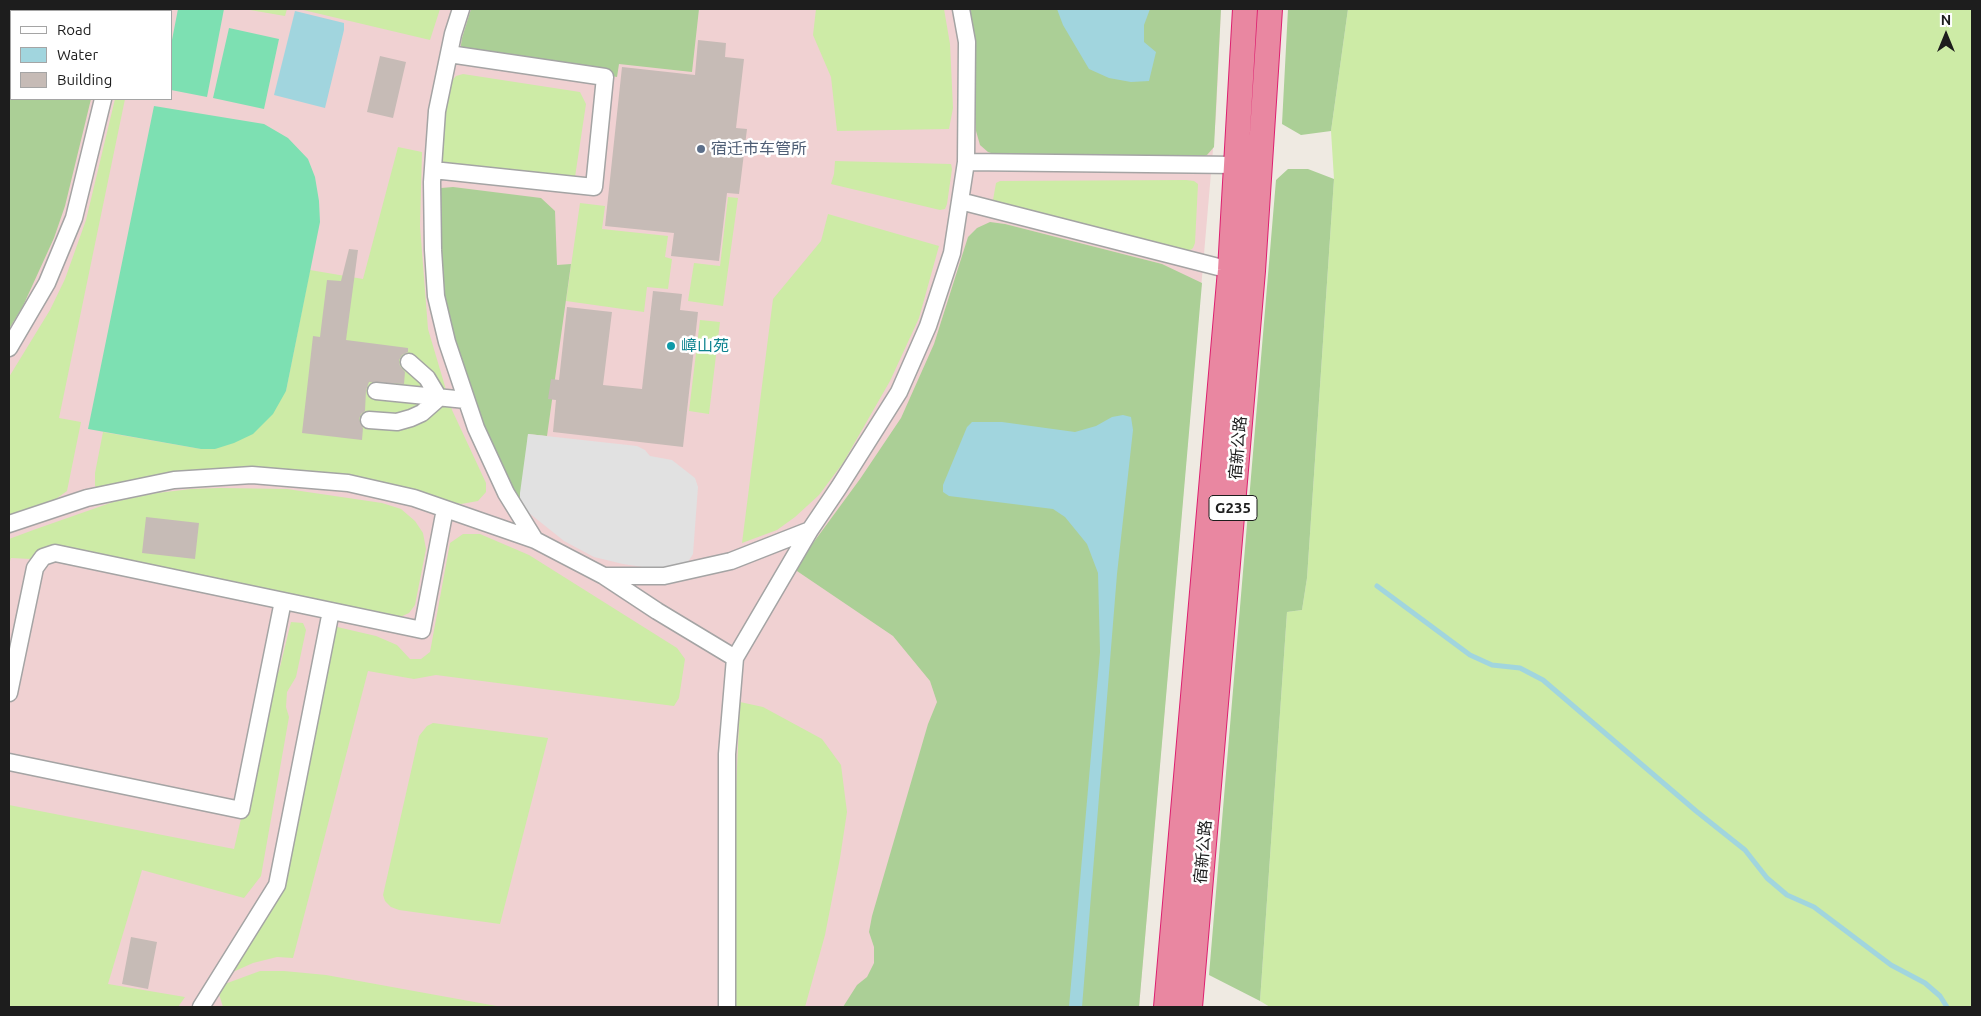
<!DOCTYPE html>
<html>
<head>
<meta charset="utf-8">
<style>
	body { margin:0 }
	#map { position:relative; width:1981px; height:1016px; overflow:hidden; background:#efeae2; font-family:Ubuntu,sans-serif }
	canvas { display:block }
	.frame { position:absolute; inset:0; border:10px solid #1d1d1d; pointer-events:none }
	.legend { position:absolute; left:10px; top:10px; width:162px; height:90px; box-sizing:border-box; background:#fff; border:1px solid #a5a5a5; margin:0; padding:6px 9px; list-style:none; font-size:15px; color:#1d1d1d }
	.legend li { display:flex; align-items:center; gap:10px; height:25px }
	.legend b { width:25px; border:1px solid #a5a5a5 }
	.north { position:absolute; left:1921px; top:10px; width:50px; height:50px; -webkit-text-stroke:4px #fff; paint-order:stroke; rotate:0deg; font-size:14px; font-weight:700; line-height:20px; text-align:center; color:#1d1d1d }
	.north::after { content:''; display:block; margin:auto; width:18px; height:22px; background:#1d1d1d; clip-path:polygon(50% 0,100% 100%,50% 72%,0 100%) }
</style>
</head>
<body>
<div id="map">
<canvas width="1981" height="1016"></canvas>
<div class="frame"></div>
<ul class="legend">
<li><b style="height:6px;background:#fff"></b>Road</li>
<li><b style="height:14px;background:#a1d5de"></b>Water</li>
<li><b style="height:14px;background:#c6bbb6"></b>Building</li>
</ul>
<div class="north">N</div>
</div>
<script>
const ctx = document.querySelector('canvas').getContext('2d');
ctx.lineJoin = 'round';
function paint(path, color) {
  ctx.fillStyle = color;
  ctx.fill(path, 'evenodd');
}
function toPath(rows) {
  const path = new Path2D();
  for (const r of rows) {
    path.moveTo(r[0], r[1]);
    for (let i = 2; i < r.length; i += 2) path.lineTo(r[i], r[i + 1]);
  }
  return path;
}
function strokePath(path, color, width, dash) {
  ctx.strokeStyle = color;
  ctx.lineWidth = width;
  ctx.lineCap = dash ? 'butt' : 'round';
  ctx.setLineDash(dash || []);
  ctx.stroke(path);
}
function write(font, color, halo, rows, align = 'center') {
  ctx.font = font + ' Ubuntu,"Noto Sans SC",sans-serif';
  ctx.lineWidth = 5;
  ctx.setLineDash([]);
  ctx.textBaseline = 'middle';
  ctx.strokeStyle = halo;
  ctx.fillStyle = color;
  for (const [text, x, y, turn = 0] of rows) {
    ctx.save();
    ctx.translate(x, y);
    ctx.rotate((+turn || 0) * Math.PI / 180);
    ctx.textAlign = isNaN(turn) ? turn : align;
    if (halo) ctx.strokeText(text, 0, 0);
    ctx.fillText(text, 0, 0);
    ctx.restore();
  }
}
paint(toPath([
	[9,9,1221,9,1216,115,1139,1007,9,1007],
	[11,11,171,11,171,99,11,99]
]), '#f0d1d2');
paint(toPath([
	[244,9,287,9,285,16],
	[299,9,440,9,430,40],
	[816,9,944,9,950,44,953,108,949,129,837,131,831,77,813,35],
	[1348,9,1972,9,1972,1007,1270,1007,1260,1001,1287,612,1302,610,1307,578,1334,179,1331,131],
	[463,74,580,92,586,104,575,177,572,179,443,166,440,159,440,151,450,83,456,76],
	[115,99,125,99,59,418,81,422,67,491,53,501,9,516,9,377,50,310,65,279,86,220],
	[398,147,422,152,420,226,428,329,452,410,486,483,486,492,478,501,461,504,340,476,100,490,95,486,95,473,103,432,201,449,215,449,286,391,310,270,363,279],
	[835,161,951,164,952,169,947,204,945,209,940,210,831,184,834,174],
	[1186,180,1194,181,1198,184,1195,243,1193,248,1189,251,997,206,993,200,996,183,1000,181],
	[728,197,738,198,723,306,688,301,694,263,720,266],
	[580,203,605,206,602,229,668,236,665,257,672,259,668,289,647,287,644,312,566,301],
	[828,214,939,246,919,318,890,381,843,463,819,495,795,517,777,530,742,543,773,299,821,241],
	[700,320,720,322,709,414,689,411],
	[220,488,287,489,382,503,401,509,415,521,423,533,426,549,415,605,409,613,398,618,42,552,31,559,11,558,9,564,9,539,36,529,113,502,157,493,191,489],
	[463,534,480,534,529,555,677,648,685,659,679,698,674,706,436,675,414,679,368,671,293,958,277,957,253,963,226,975,282,888,333,626,376,636,397,645,410,659,421,659,430,652,450,543],
	[291,622,303,623,306,630,296,677,287,692,286,707,289,717,261,876,244,898,142,870,108,984,185,997,178,1007,9,1007,9,805,234,849,273,679,279,671],
	[740,702,763,707,822,739,841,765,847,812,840,858,825,935,805,1007,734,1007,734,834],
	[433,723,548,738,500,924,399,910,391,907,385,901,383,895,419,736,427,726],
	[260,971,284,971,326,975,502,1007,223,1007,219,994,222,985]
]), '#cdeba6');
paint(toPath([
	[9,9,115,9,114,11,11,11,11,99,91,99,65,206,54,238,23,306,9,329],
	[471,9,699,9,692,72,619,64,617,77,460,51,462,38],
	[969,9,1221,9,1214,147,1207,155,1198,159,997,155,988,152,980,145,976,131,974,95,972,23],
	[1288,9,1348,9,1331,131,1301,135,1282,124],
	[1288,169,1308,169,1334,179,1307,578,1302,610,1287,612,1260,1001,1209,975,1276,180],
	[453,187,541,198,555,211,557,265,571,264,547,436,528,434,524,507,511,491,476,410,446,310,442,282,441,188],
	[990,222,1005,224,1162,264,1202,283,1139,1007,843,1007,857,985,867,977,874,963,874,947,869,932,872,916,928,724,937,702,930,681,893,636,794,569,860,479,901,418,934,344,968,237,977,228]
]), '#abcf96');
paint(toPath([
	[178,9,224,9,207,97,171,90,171,45],
	[229,28,279,39,264,109,213,98],
	[154,106,264,124,288,138,308,159,315,177,319,201,320,222,286,391,273,414,253,434,234,443,215,449,201,449,88,429]
]), '#7de0b2');
paint(toPath([
	[528,434,637,446,645,450,650,456,672,460,695,478,698,487,693,554,688,562,675,568,656,569,623,564,594,557,564,541,529,513,524,507,520,500,520,493]
]), '#e1e1e1');
paint(toPath([
	[1057,9,1150,9,1144,25,1144,42,1156,52,1149,81,1131,82,1109,78,1089,69,1063,25],
	[295,11,344,23,344,30,325,108,274,95],
	[1123,415,1131,417,1133,430,1117,574,1082,1007,1069,1007,1100,652,1098,573,1087,544,1065,517,1053,509,949,496,943,492,943,485,967,427,972,422,1002,422,1075,432,1096,426,1112,417]
]), '#a1d5de');
strokePath(toPath([
	[1377,586,1470,655,1492,665,1520,668,1543,680,1696,811,1745,850,1767,878,1787,895,1814,907,1891,965,1925,983,1940,996,1947,1007]
]), '#a1d5de', 5);
paint(toPath([
	[698,40,726,43,725,57,744,59,736,128,747,129,739,194,727,193,719,261,671,256,674,233,605,226,622,67,695,75],
	[380,56,406,62,393,118,367,112],
	[349,249,358,250,346,340,408,348,408,352,402,355,399,360,400,366,405,372,404,384,369,382,366,390,365,411,361,414,359,419,363,428,362,440,302,433,313,336,320,337,327,280,341,281],
	[653,291,682,294,680,310,698,312,683,447,553,432,556,400,548,399,551,379,559,380,567,307,612,312,603,385,642,389],
	[146,517,199,523,195,559,142,553],
	[131,937,157,942,148,989,122,984]
]), '#c6bbb6');
const minor = toPath([
	[461,9,453,34,437,111,432,182,433,250,436,296,447,342,476,428,506,493,535,540],
	[123,11,124,9],
	[966,162,1237,165],
	[433,170,594,187,605,77,449,54],
	[960,201,1230,270],
	[9,348,47,283,74,218,103,99],
	[376,391,466,400],
	[369,420,397,422,411,418,422,413,439,398,427,378,409,362],
	[9,524,87,498,174,480,252,475,348,483,414,498,535,540,604,576,657,611,735,658],
	[604,576,664,576,731,561,810,530],
	[9,693,35,568,43,557,55,553,422,630,445,509],
	[9,762,241,810,283,601],
	[201,1007,277,885,331,611],
	[727,1007,727,754,735,658,810,530,839,487,899,392,928,326,952,253,966,162,967,42,961,9]
]);
const highway = toPath([
	[1166,1007,1230,270,1245,9],
	[1190,1007,1253,271,1270,9]
]);
strokePath(minor, '#a4a4a4', 19);
strokePath(highway, '#dd1f6f', 26);
strokePath(minor, '#fff', 16);
strokePath(highway, '#e987a1', 24);
for (const [x, y, r, color] of [
	[701,149,5,"#5c6f8a"],
	[671,346,5,"#0f9aa8"]
]) {
  const dot = new Path2D();
  dot.arc(x, y, r, 0, 2 * Math.PI);
  ctx.fillStyle = color;
  ctx.fill(dot);
  strokePath(dot, '#fff', 2);
}
for (const [x, y, w] of [
	[1233,508,48]
]) {
  const box = new Path2D();
  box.roundRect(x - w / 2, y - 12.5, w, 25, 4);
  ctx.fillStyle = '#fff';
  ctx.fill(box);
  strokePath(box, '#1d1d1d', 1);
}
write('bold 15px', '#1d1d1d', null, [
	["G235",1233,508]
]);
write('16px', '#4e5e75', '#fff', [
	["宿迁市车管所",711,149]
], 'left');
write('16px', '#0d838f', '#fff', [
	["嶂山苑",681,346]
], 'left');
write('16px', '#1d1d1d', '#fff', [
	["宿新公路",1238,448,-85],
	["宿新公路",1203,852,-85]
]);
</script>
</body>
</html>
